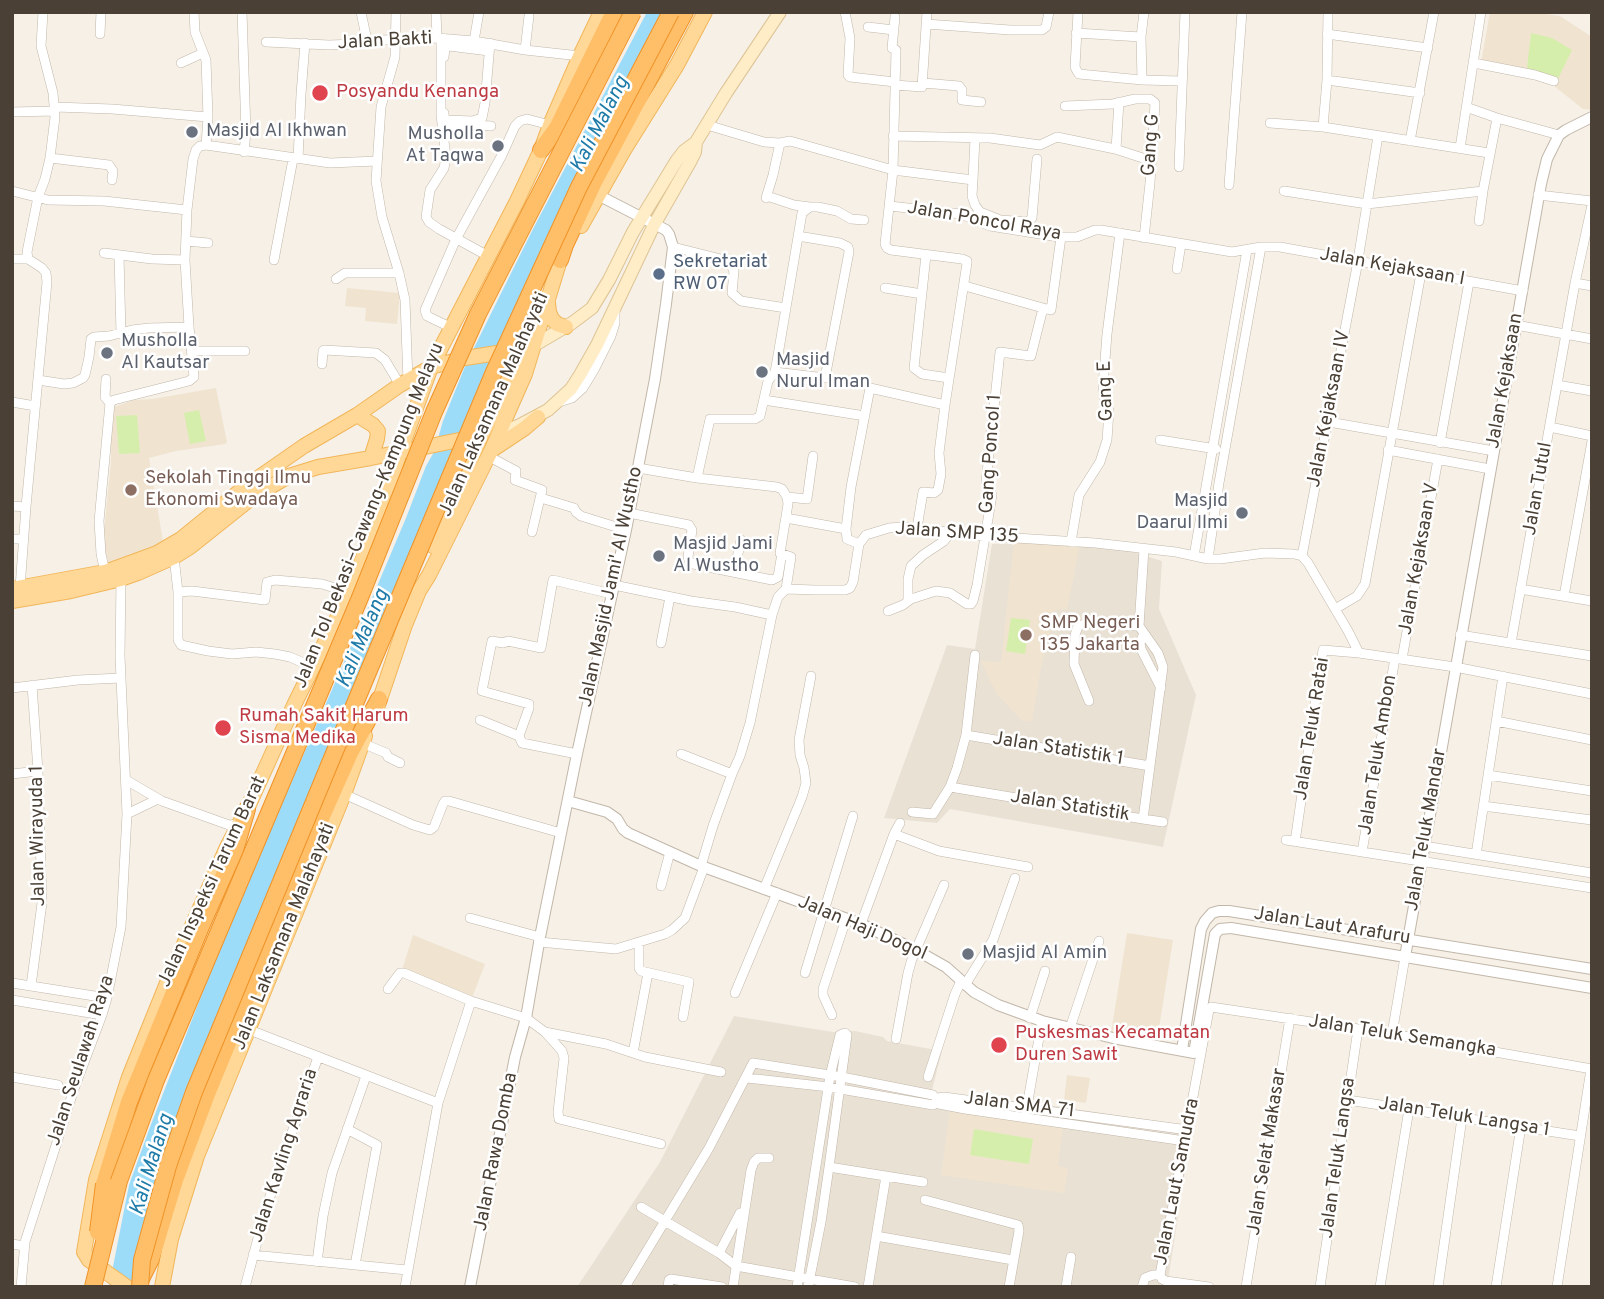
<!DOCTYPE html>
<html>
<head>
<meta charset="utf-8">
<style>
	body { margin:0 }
	#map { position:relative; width:1604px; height:1299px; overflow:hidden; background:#f6f0e7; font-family:Overpass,sans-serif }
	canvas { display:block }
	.frame { position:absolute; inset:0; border:14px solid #4a4035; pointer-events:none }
</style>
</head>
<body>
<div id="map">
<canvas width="1604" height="1299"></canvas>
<div class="frame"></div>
</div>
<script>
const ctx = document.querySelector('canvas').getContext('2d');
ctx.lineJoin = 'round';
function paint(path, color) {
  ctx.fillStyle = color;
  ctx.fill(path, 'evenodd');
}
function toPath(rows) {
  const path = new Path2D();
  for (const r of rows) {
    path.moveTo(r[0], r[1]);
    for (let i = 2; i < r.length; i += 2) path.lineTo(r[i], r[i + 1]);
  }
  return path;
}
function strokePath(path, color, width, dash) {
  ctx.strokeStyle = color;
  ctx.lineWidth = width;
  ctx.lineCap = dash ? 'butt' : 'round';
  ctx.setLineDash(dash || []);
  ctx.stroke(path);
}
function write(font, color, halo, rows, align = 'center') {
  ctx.font = font + ' Overpass,sans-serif';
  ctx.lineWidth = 5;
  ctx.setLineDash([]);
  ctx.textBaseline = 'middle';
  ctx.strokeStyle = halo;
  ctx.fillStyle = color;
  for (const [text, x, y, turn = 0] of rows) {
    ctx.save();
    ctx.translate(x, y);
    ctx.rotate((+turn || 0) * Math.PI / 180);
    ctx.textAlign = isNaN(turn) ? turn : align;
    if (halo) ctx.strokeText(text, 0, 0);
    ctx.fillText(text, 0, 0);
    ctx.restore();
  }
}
paint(toPath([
	[1051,543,1119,548,1162,561,1159,609,1196,695,1163,847,950,809,937,823,884,818,947,645,975,649,992,544],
	[734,1016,833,1032,855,1031,883,1037,887,1041,942,1051,931,1094,1054,1106,1192,1126,1167,1287,577,1287,660,1162]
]), '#eae1d5');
paint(toPath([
	[1490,12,1532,12,1560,16,1592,37,1592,110,1583,109,1549,82,1481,63],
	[347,288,400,293,397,324,365,321,366,308,345,306],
	[216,388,227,442,225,444,176,451,149,458,164,547,109,566,103,542,111,462,111,408,134,400,152,399],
	[1014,542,1080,545,1067,609,1055,610,1040,672,1032,721,1022,721,996,693,981,661,1001,662],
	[1127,933,1173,940,1157,1041,1111,1033],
	[413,935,485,964,472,998,402,970],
	[1067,1075,1090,1078,1086,1103,1064,1100],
	[950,1111,1063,1126,1058,1166,1068,1168,1064,1193,941,1175]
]), '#f0e4d0');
paint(toPath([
	[1531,33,1552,38,1572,50,1556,83,1527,68],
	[199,410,206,441,190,444,184,413],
	[137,415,140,453,119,454,116,416],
	[1011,618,1030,620,1025,654,1006,651],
	[974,1129,1033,1139,1029,1164,970,1155]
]), '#d6eeac');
paint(toPath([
	[647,12,671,12,432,519,140,1287,109,1287,129,1185,150,1127,213,966,266,840,370,603,406,518,426,466,434,452,443,421,466,364,533,229]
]), '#9ddcf9');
const minor = toPath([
	[194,12,195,32,206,60,208,117],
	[242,12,246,132,244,152],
	[361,12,367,41],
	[396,12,395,57,381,107,376,181,382,217,399,273,405,300,408,381],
	[436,12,437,38],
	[845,12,850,38,848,75,850,77,895,82],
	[1078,12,1075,67,1077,71,1079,74,1142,80,1181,81],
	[1328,12,1327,80,1323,127,1489,153],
	[895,17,892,48,896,50,893,170,885,244,887,248,891,250,962,259,967,261,967,263,945,405,939,453,941,474,938,490,934,493,923,492,917,528],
	[926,24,1010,30,1042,30,1046,27,1049,12],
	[868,27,894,30],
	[1076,33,1141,37],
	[100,34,101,12],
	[1327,34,1428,48],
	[441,38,441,115,446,158,444,168,430,190,426,217,429,222,439,229,488,256],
	[474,41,479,12],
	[266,42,329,45,356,44,382,40,437,38,474,41,525,50,580,56],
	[525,50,529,16],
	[444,57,445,48,449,46,489,51],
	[181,63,203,53],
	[1474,63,1535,75,1554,81],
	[1142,80,1141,37,1144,12],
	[1327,80,1420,93],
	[923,83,959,86,962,90,962,100,981,102],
	[895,85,922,87,927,12],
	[1065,106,1113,104,1135,99,1150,99,1155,103,1150,183,1144,238],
	[55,107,112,109,208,117,206,145],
	[1466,107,1497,118,1559,135],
	[12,112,55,111],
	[444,113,444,117,447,120,472,121,482,118,485,103,490,43],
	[1270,123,1323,127],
	[707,125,764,142,780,143,790,141,893,170,973,180,972,196,975,205,980,212,1000,220,1028,222,1032,218,1037,159],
	[443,129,466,124,491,126],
	[893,136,990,138,1040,145,1057,137,1115,149,1152,161],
	[1410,141,1434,12],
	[1460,148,1481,12],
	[1116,149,1119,102],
	[50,158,109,165,113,171,112,180],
	[298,159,301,94,305,43],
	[1179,167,1185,12],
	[973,180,975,138],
	[1229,185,1242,12],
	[12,191,48,200,104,201,187,210],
	[1284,191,1367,204,1483,191,1497,118],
	[1538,195,1592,201],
	[767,196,794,205,810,207],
	[766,198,773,175,780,143],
	[890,206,961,214,990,226,1059,237,1077,237,1095,230,1101,230,1232,252,1261,247,1280,247,1523,291],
	[1479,221,1483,191],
	[186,241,208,243],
	[673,247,729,261,734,271,732,293,741,301,786,308],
	[104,253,152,259,185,260],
	[119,255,121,334],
	[926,255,914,368,922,374,949,378],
	[12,259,28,259],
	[274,260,293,159],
	[1177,269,1181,244],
	[336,279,345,273,399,273],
	[1575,283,1592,286],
	[965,286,1043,308],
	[885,288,922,294],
	[1516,325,1592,339],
	[452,328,427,316,425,310,456,239,502,155,515,126,520,121,527,119,550,125],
	[192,351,245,351],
	[322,364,323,351,324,350,376,353,385,360,400,385],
	[775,372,825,378,849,252,848,247,840,243,798,236],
	[106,379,105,397,110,403],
	[38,380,64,384,73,383,83,378,85,375,89,357,91,339,94,337,109,336,132,330,149,328,189,327],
	[1557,385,1592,391],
	[764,400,865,416],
	[12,402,35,406],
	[559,402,572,398,583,388,594,370,611,336,615,323,615,312],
	[1329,422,1494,451],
	[1550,427,1592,436],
	[1160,440,1216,449],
	[1440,443,1469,282],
	[1388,450,1490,469],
	[488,456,516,471,515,480,542,490,532,532],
	[638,468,697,478,777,487,782,489,787,497,788,504,780,553,791,557,786,589],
	[697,478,710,419,755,419,760,416,768,381,775,372,776,367,802,213,810,207,818,207,837,211,851,219,864,220],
	[787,497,807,499,813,456],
	[541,498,574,508,576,512,581,516,626,530],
	[12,506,26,507],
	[629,513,689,525,692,530,688,557,689,561,693,564,772,580,778,577,781,559],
	[786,518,846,529],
	[12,539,23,539],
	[1071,542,1079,495,1100,462,1107,440,1109,411,1104,397,1103,386,1107,334,1120,233],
	[859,544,847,539,846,529,851,487,870,388,945,405],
	[1194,556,1247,250],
	[1302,556,1357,266,1378,136],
	[174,557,178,592,178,640,181,645,208,651,232,654,256,652,275,654,290,657,313,667],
	[1208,559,1219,483,1261,247],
	[105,572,101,554,99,521,110,403,114,400,189,381,194,377,189,327,185,260,187,210,193,159,196,150,200,146,206,145,330,163,377,161],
	[734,572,741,540],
	[614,585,691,601,735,607,772,615],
	[20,588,26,507,47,282,46,273,42,268,28,259,27,252,38,197,45,179,50,158,55,117,53,93,41,46,43,12],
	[1520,589,1592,601],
	[178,592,192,591,265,600,267,582,275,580,322,584,338,589,349,594],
	[1564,596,1592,441],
	[908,600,908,579,911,566,923,555,944,541,951,532],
	[1335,609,1357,596,1365,584,1421,273],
	[888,611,903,605,911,599,936,591,950,593,967,604,971,604,973,601,977,585,992,495,986,482,1000,352,1031,356,1043,308,1051,310,1061,237],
	[1144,633,1140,643,1141,649,1161,688],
	[1460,635,1592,656],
	[661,643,670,597],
	[1511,643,1575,283,1592,205],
	[1402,659,1438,459],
	[12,688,78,680,121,678],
	[1089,701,1074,664,1075,635,1078,626,1088,623,1139,626],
	[480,720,519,736],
	[1496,721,1592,740],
	[966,735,1150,766],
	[362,743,386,753,388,757,400,763],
	[577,754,522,743,519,736,529,708,529,704,482,691,492,641,503,643,508,641,541,648,553,580,612,594],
	[681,754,732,774],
	[12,774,38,771],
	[1488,775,1592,791],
	[126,780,162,801,229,825,238,824],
	[950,787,1143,819,1163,667,1158,653,1139,626,1144,549],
	[344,794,413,825,430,830,434,827,443,804,445,801,449,801,561,833],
	[1483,806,1592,820],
	[912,812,933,814,950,787,957,768,966,735,975,655],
	[127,814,158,799],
	[1143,819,1163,822],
	[894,834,939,851,1028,867],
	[1286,840,1592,888],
	[1295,842,1323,650,1359,653],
	[1424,846,1592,873],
	[1362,852,1395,658],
	[1476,855,1503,676],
	[701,866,713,826,732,774,740,756,750,723,772,615,778,597,786,589,815,590,845,590,850,588,853,582,859,544,866,535,889,528,902,527,984,536,1095,543,1176,552,1208,559,1220,559,1265,553,1294,554,1302,556,1308,563,1348,631,1359,653,1455,667,1592,694],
	[661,886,670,852],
	[764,889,802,797,806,783,804,768,800,755,799,740,811,676],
	[470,918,540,937],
	[861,924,894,834,900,823],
	[539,942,616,949,665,934,672,930,685,918,704,867],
	[639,943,639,968,641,971,689,982,683,1017],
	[805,973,853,816],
	[12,983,107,998],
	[965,985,993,940,1015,878],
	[31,986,42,903,38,771,32,685],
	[388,989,400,973,404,973,471,1001,526,1018,545,1032,606,1044,645,1057,721,1072],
	[735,993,777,893],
	[12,1000,102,1015],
	[832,1015,823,995,823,989,846,919],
	[1030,1018,1045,971],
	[1070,1028,1099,941],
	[247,1029,438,1103],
	[545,1032,562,1051,564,1058,558,1112,559,1119,661,1144],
	[1392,1034,1405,957],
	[896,1039,908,973,912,959,944,885],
	[633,1053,648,973],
	[12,1077,58,1085],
	[928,1077,955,994,961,981],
	[747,1078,829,1087,933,1105],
	[1348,1100,1580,1136],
	[1026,1112,1042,1021],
	[347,1129,377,1145,355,1265],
	[1185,1141,965,1109,939,1104,936,1102,938,1098,944,1097,1188,1130],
	[829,1167,923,1182],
	[925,1200,1018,1225,1019,1231,1009,1287],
	[641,1207,719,1253,736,1266,855,1287],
	[876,1236,1013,1260],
	[12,1244,24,1246],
	[719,1253,740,1213],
	[253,1255,407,1270],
	[317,1262,323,1216,332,1173,366,1076],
	[1160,1275,1209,1010,1211,1007,1392,1034,1592,1069],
	[1160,1275,1162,1279,1166,1281,1209,1287],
	[21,1287,25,1242,74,1089,102,1015,107,998,121,927,127,814,120,656,121,579],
	[245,1287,266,1208,318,1057],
	[405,1287,438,1103,471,1001],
	[625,1287,709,1148,753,1063,842,1077,933,1095],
	[668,1287,669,1280,671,1279,722,1287],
	[733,1287,751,1170,754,1162,758,1158,769,1158],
	[797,1287,830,1076,840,1035,845,1033,847,1035,829,1167,821,1222,808,1287],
	[868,1287,886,1176],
	[1066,1287,1071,1257],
	[1142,1287,1145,1278,1153,1275,1160,1275],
	[1246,1287,1290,1018],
	[1320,1287,1358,1029],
	[1380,1287,1409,1109],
	[1438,1287,1462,1118],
	[1496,1287,1521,1126],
	[1557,1287,1591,1069]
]);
const tertiary = toPath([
	[568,801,607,812,617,819,623,829,628,833,701,866,861,924,916,950,946,967,974,992,998,1005,1042,1021,1113,1038,1194,1053,1215,934,1220,929,1231,928,1592,988],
	[1405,957,1541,184,1547,159,1559,135,1566,130,1592,117],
	[1182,1050,1201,929,1205,921,1212,913,1219,911,1229,911,1592,969],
	[470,1287,515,1057,526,1018,540,937,577,754,626,530,655,379,666,304,673,247,669,234,666,230,598,195]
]);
const secondary = toPath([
	[533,346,572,323,592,308,609,280,633,232,677,160,684,151,696,142,726,93,780,12],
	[500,433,520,425,548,410,571,389,580,375,597,345,654,225,690,162,695,152,696,142]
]);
const primary = toPath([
	[581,226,624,150,677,65,705,12],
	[548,303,549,312,552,319,557,324,566,327],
	[357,415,373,425,378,431,377,439,371,458],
	[492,450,525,428,538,417],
	[433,546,481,436,492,415,535,315],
	[12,589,105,572,157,553,181,539,245,487,304,446,357,415,400,385,431,367,465,358,510,351],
	[12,601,71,591,121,579,138,573,174,557,190,547,254,496,289,476,318,467,371,458,474,437],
	[377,708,405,625,419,591,429,575,491,451,525,374,560,260],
	[127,1287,89,1260,84,1252,96,1180,129,1077,169,978,227,847,247,809,295,703,349,594,382,508,400,452,431,367,517,201,541,150,550,125,580,56,601,12],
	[162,1287,171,1239,197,1156,344,794,365,736]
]);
const motorway = toPath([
	[541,150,557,128,614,12],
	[560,260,565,245,594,182,685,12],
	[104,1184,129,1102,202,924,235,850,247,809],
	[141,1279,151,1259,175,1180,207,1094,311,841,350,753,379,699]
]);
strokePath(minor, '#c2b7a9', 10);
strokePath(tertiary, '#c2b7a9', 12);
strokePath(secondary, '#dec494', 14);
strokePath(primary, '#f2b659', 16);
strokePath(motorway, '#f09327', 18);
strokePath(minor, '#fff', 9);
strokePath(tertiary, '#fff', 10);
strokePath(secondary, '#ffedc8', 12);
strokePath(primary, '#ffd897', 14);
strokePath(motorway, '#ffbf69', 16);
const motorwayBridge = toPath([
	[98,1232,104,1184],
	[93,1287,119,1181,156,1080,359,600,434,412,478,314,633,12],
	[140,1287,142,1260,168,1166,194,1092,330,763,494,372,579,187,671,12]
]);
strokePath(motorwayBridge, '#f09327', 18, []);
strokePath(motorwayBridge, '#ffbf69', 16);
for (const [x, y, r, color] of [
	[320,93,9,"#e0444e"],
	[192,132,7,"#6b7280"],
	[498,146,7,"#6b7280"],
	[659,274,7,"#5c6f8a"],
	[107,353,7,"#6b7280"],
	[762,372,7,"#6b7280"],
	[131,490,7,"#8d6e63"],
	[1242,513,7,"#6b7280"],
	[659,556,7,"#6b7280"],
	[1026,635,7,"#8d6e63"],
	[223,728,9,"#e0444e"],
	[968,954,7,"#6b7280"],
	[999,1045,9,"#e0444e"]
]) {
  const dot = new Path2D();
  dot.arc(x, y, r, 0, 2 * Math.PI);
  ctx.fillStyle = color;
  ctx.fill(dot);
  strokePath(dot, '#fff', 2.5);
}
write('19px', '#4a4035', '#fff', [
	["Jalan Bakti",385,42,-3],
	["Gang G",1152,145,-86],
	["Jalan Poncol Raya",984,222,10],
	["Jalan Kejaksaan I",1392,268,10],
	["Jalan Kejaksaan",1506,381,-80],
	["Gang E",1107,391,-92],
	["Jalan Laksamana Malahayati",495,405,-66],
	["Jalan Kejaksaan IV",1330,409,-79],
	["Gang Poncol 1",992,454,-86],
	["Jalan Tutul",1539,489,-80],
	["Jalan Tol Bekasi–Cawang–Kampung Melayu",370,516,-68],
	["Jalan SMP 135",957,534,4],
	["Jalan Kejaksaan V",1420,559,-80],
	["Jalan Masjid Jami' Al Wustho",612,587,-78],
	["Jalan Teluk Ratai",1313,729,-81],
	["Jalan Statistik 1",1058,750,9],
	["Jalan Teluk Ambon",1379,755,-81],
	["Jalan Statistik",1070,807,9],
	["Jalan Teluk Mandar",1427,830,-80],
	["Jalan Wirayuda 1",39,836,-91],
	["Jalan Inspeksi Tarum Barat",213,882,-65],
	["Jalan Laut Arafuru",1332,927,9],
	["Jalan Haji Dogol",862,929,23],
	["Jalan Laksamana Malahayati",285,937,-68],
	["Jalan Teluk Semangka",1402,1037,9],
	["Jalan Seulawah Raya",82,1061,-72],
	["Jalan SMA 71",1019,1106,7],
	["Jalan Teluk Langsa 1",1464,1118,9],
	["Jalan Rawa Domba",497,1152,-79],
	["Jalan Selat Makasar",1268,1152,-81],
	["Jalan Kavling Agraria",285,1156,-72],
	["Jalan Teluk Langsa",1339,1158,-82],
	["Jalan Laut Samudra",1178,1182,-79]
]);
write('19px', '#be3a42', '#fff', [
	["Posyandu Kenanga",336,93],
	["Rumah Sakit Harum",239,717],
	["Sisma Medika",239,739],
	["Puskesmas Kecamatan",1015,1034],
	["Duren Sawit",1015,1056]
], 'left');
write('19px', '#5b616d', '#fff', [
	["Masjid Al Ikhwan",206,132],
	["Musholla",484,135,"right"],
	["At Taqwa",484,157,"right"],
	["Musholla",121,342],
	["Al Kautsar",121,364],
	["Masjid",776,361],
	["Nurul Iman",776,383],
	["Masjid",1228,502,"right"],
	["Daarul Ilmi",1228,524,"right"],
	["Masjid Jami",673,545],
	["Al Wustho",673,567],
	["Masjid Al Amin",982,954]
], 'left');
write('19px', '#4e5e75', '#fff', [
	["Sekretariat",673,263],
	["RW 07",673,285]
], 'left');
write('19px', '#785e54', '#fff', [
	["Sekolah Tinggi Ilmu",145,479],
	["Ekonomi Swadaya",145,501],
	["SMP Negeri",1040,624],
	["135 Jakarta",1040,646]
], 'left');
write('italic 21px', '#1f7ba8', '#fff', [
	["Kali Malang",601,125,-63],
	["Kali Malang",364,639,-67],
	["Kali Malang",153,1165,-73]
]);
</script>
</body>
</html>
